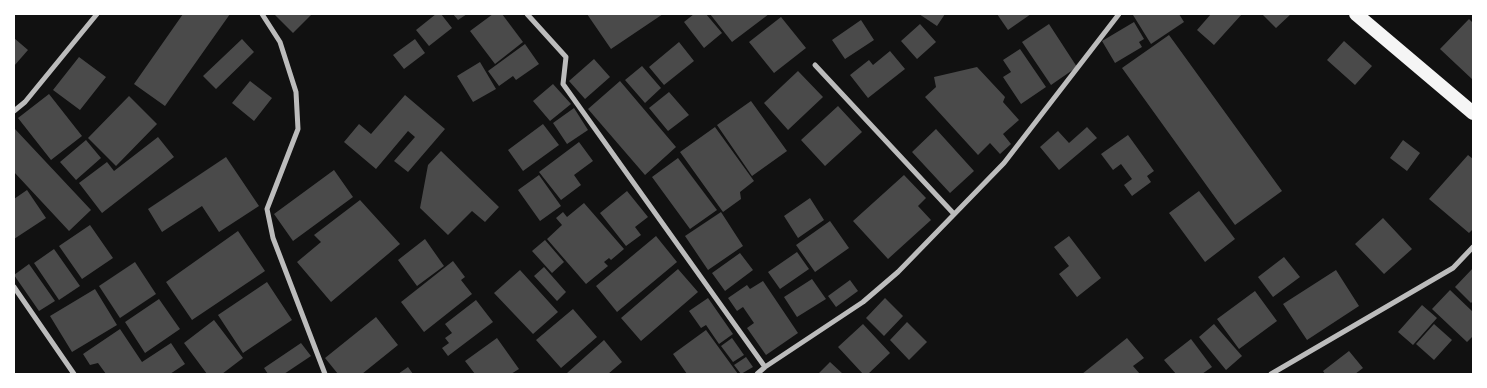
<!DOCTYPE html>
<html>
<head>
<meta charset="utf-8">
<style>
	body { margin:0 }
	#map { position:relative; width:1487px; height:388px; overflow:hidden; background:#111; font-family:"Public Sans",sans-serif }
	canvas { display:block }
	.frame { position:absolute; inset:0; border:15px solid #fff; pointer-events:none }
</style>
</head>
<body>
<div id="map">
<canvas width="1487" height="388"></canvas>
<div class="frame"></div>
</div>
<script>
const ctx = document.querySelector('canvas').getContext('2d');
ctx.lineJoin = 'round';
function paint(path, color) {
  ctx.fillStyle = color;
  ctx.fill(path, 'evenodd');
}
function toPath(rows) {
  const path = new Path2D();
  for (const r of rows) {
    path.moveTo(r[0], r[1]);
    for (let i = 2; i < r.length; i += 2) path.lineTo(r[i], r[i + 1]);
  }
  return path;
}
function strokePath(path, color, width, dash) {
  ctx.strokeStyle = color;
  ctx.lineWidth = width;
  ctx.lineCap = dash ? 'butt' : 'round';
  ctx.setLineDash(dash || []);
  ctx.stroke(path);
}
paint(toPath([
	[183,14,230,14,165,106,134,84],
	[274,14,312,14,293,33],
	[436,14,441,14,452,28,429,46,416,30],
	[453,14,467,14,458,20],
	[493,14,502,14,523,42,495,64,470,31],
	[587,14,663,14,611,49],
	[694,14,706,14,722,33,704,48,684,22],
	[710,14,769,14,732,42],
	[919,14,945,14,937,26],
	[997,14,1031,14,1008,30],
	[1135,14,1179,14,1184,22,1151,44,1133,15],
	[1211,14,1242,14,1214,45,1197,30],
	[1262,14,1291,14,1276,28],
	[781,17,806,48,774,73,749,42],
	[1469,19,1473,23,1473,80,1440,49],
	[861,20,874,40,845,59,832,40],
	[1134,22,1144,39,1139,42,1142,47,1115,63,1102,41],
	[920,24,936,42,917,59,901,41],
	[1049,24,1077,67,1051,85,1022,42],
	[1169,35,1282,191,1235,225,1122,68],
	[14,38,28,50,14,66],
	[242,39,254,52,216,89,203,76],
	[415,39,425,53,404,69,393,55],
	[1344,41,1372,66,1355,85,1327,60],
	[679,42,694,61,664,85,649,67],
	[525,44,539,64,516,80,513,76,499,86,488,71],
	[1020,49,1046,87,1021,104,1003,77,1011,72,1003,60],
	[890,51,905,69,868,98,850,75,869,60,873,65],
	[79,57,106,77,80,110,53,90],
	[594,59,610,77,585,99,569,81],
	[480,62,496,89,473,102,457,76],
	[642,66,661,88,645,103,625,80],
	[977,67,1005,97,1003,102,1019,120,1003,134,1011,144,1000,154,990,143,978,155,925,97,936,87,934,77],
	[798,71,823,97,788,130,764,103],
	[250,81,272,98,254,121,232,103],
	[620,81,676,147,645,175,588,109],
	[553,84,571,104,550,121,533,101],
	[669,92,689,115,668,131,649,108],
	[49,94,82,136,51,160,18,118],
	[405,95,445,129,408,172,394,161,415,137,408,131,376,169,344,142,359,124,371,134],
	[129,96,157,124,116,166,88,138],
	[751,101,787,151,752,176,717,125],
	[838,106,862,132,825,166,801,140],
	[574,108,588,130,567,144,553,123],
	[543,124,559,145,523,171,508,150],
	[715,127,754,181,740,192,741,199,723,212,680,152],
	[1087,127,1097,138,1059,170,1040,147,1058,131,1069,143],
	[14,128,91,210,69,231,14,172],
	[936,129,974,171,950,193,912,152],
	[1128,135,1154,171,1147,176,1151,182,1132,196,1124,185,1132,179,1121,164,1113,170,1101,154],
	[158,137,174,157,102,213,79,183,107,162,114,171],
	[86,140,101,158,76,180,60,162],
	[1403,140,1420,153,1407,171,1390,158],
	[579,142,593,161,574,175,581,185,561,200,539,172],
	[441,151,499,207,485,222,472,211,448,235,420,208,428,165],
	[1468,155,1473,159,1473,229,1469,233,1429,199],
	[226,157,259,206,219,232,202,206,162,232,148,209],
	[678,158,717,210,690,229,652,177],
	[334,170,353,197,293,241,274,214],
	[539,175,561,206,540,221,518,190],
	[904,175,926,198,918,206,931,220,888,259,853,221],
	[27,190,46,218,14,239,14,199],
	[627,191,648,217,635,227,641,235,626,246,600,213],
	[1199,191,1235,239,1205,262,1169,213],
	[810,198,824,220,798,238,784,216],
	[360,200,400,244,331,302,297,262,321,242,314,235],
	[584,203,624,249,611,260,609,258,604,262,608,266,586,284,547,239,562,225,556,218,563,212,567,217],
	[721,212,743,246,708,270,685,236],
	[1383,218,1412,249,1384,274,1355,244],
	[830,221,849,248,815,272,796,245],
	[90,225,113,258,82,279,59,246],
	[238,231,265,271,192,320,166,282],
	[656,236,677,262,617,312,596,286],
	[1069,236,1101,278,1077,297,1059,274,1069,266,1054,247],
	[425,239,444,266,417,286,398,260],
	[545,240,564,262,552,273,532,251],
	[54,249,80,286,59,300,34,263],
	[797,252,809,269,780,289,768,272],
	[740,253,753,270,725,291,712,273],
	[1284,257,1300,277,1273,297,1258,277],
	[453,261,465,277,461,280,472,294,424,332,401,302],
	[135,262,156,294,120,318,99,286],
	[29,264,55,301,39,311,14,275],
	[544,267,566,292,557,301,534,276],
	[1473,268,1473,301,1471,303,1455,287],
	[678,269,698,292,641,341,621,318],
	[520,270,558,312,533,334,494,293],
	[1336,270,1359,306,1307,340,1283,304],
	[812,279,826,299,797,317,784,297],
	[850,280,858,291,836,307,828,296],
	[763,281,798,333,766,355,747,328,754,323,743,307,737,311,728,298,747,285,750,289],
	[267,282,292,320,243,353,218,315],
	[95,289,117,325,72,352,50,316],
	[1450,290,1473,312,1473,336,1467,342,1432,309],
	[1255,291,1277,321,1239,349,1217,319],
	[708,298,733,334,719,344,706,325,701,328,689,311],
	[885,298,903,316,884,336,866,318],
	[159,299,180,329,145,353,125,322],
	[476,300,493,322,448,356,442,348,449,343,445,338,452,333,445,324],
	[1422,305,1437,318,1413,345,1398,332],
	[573,309,597,337,561,368,536,340],
	[376,317,398,345,362,374,338,374,325,358],
	[214,320,243,358,222,374,207,374,184,343],
	[907,322,927,342,909,360,890,340],
	[863,324,890,353,868,374,863,374,838,347],
	[1214,324,1242,356,1226,370,1199,337],
	[1434,324,1452,340,1434,360,1416,344],
	[120,329,142,362,171,343,185,364,170,374,106,374,98,363,90,365,83,354],
	[706,330,738,374,687,374,673,354],
	[497,338,519,369,511,374,475,374,465,361],
	[732,338,744,355,733,362,721,346],
	[1127,338,1144,358,1133,366,1140,374,1082,374],
	[1191,339,1212,367,1202,374,1176,374,1164,360],
	[604,340,622,362,608,374,568,374,567,373],
	[301,343,311,356,284,374,268,374,264,368],
	[1349,351,1363,368,1355,374,1325,374,1323,371],
	[746,357,753,367,741,374,734,365],
	[830,362,843,374,818,374],
	[408,367,413,374,398,374]
]), '#4a4a4a');
strokePath(toPath([
	[262,14,280,42,296,92,298,129,267,209,273,238,325,374],
	[527,14,566,57,563,84,765,367],
	[815,65,954,214],
	[14,111,25,102,97,14],
	[14,287,74,374],
	[757,374,765,367,863,302,898,272,1004,163,1119,14],
	[1271,374,1453,268,1473,247]
]), '#bcbcbc', 5);
strokePath(toPath([
	[1356,14,1473,113]
]), '#f5f5f5', 14);
</script>
</body>
</html>
